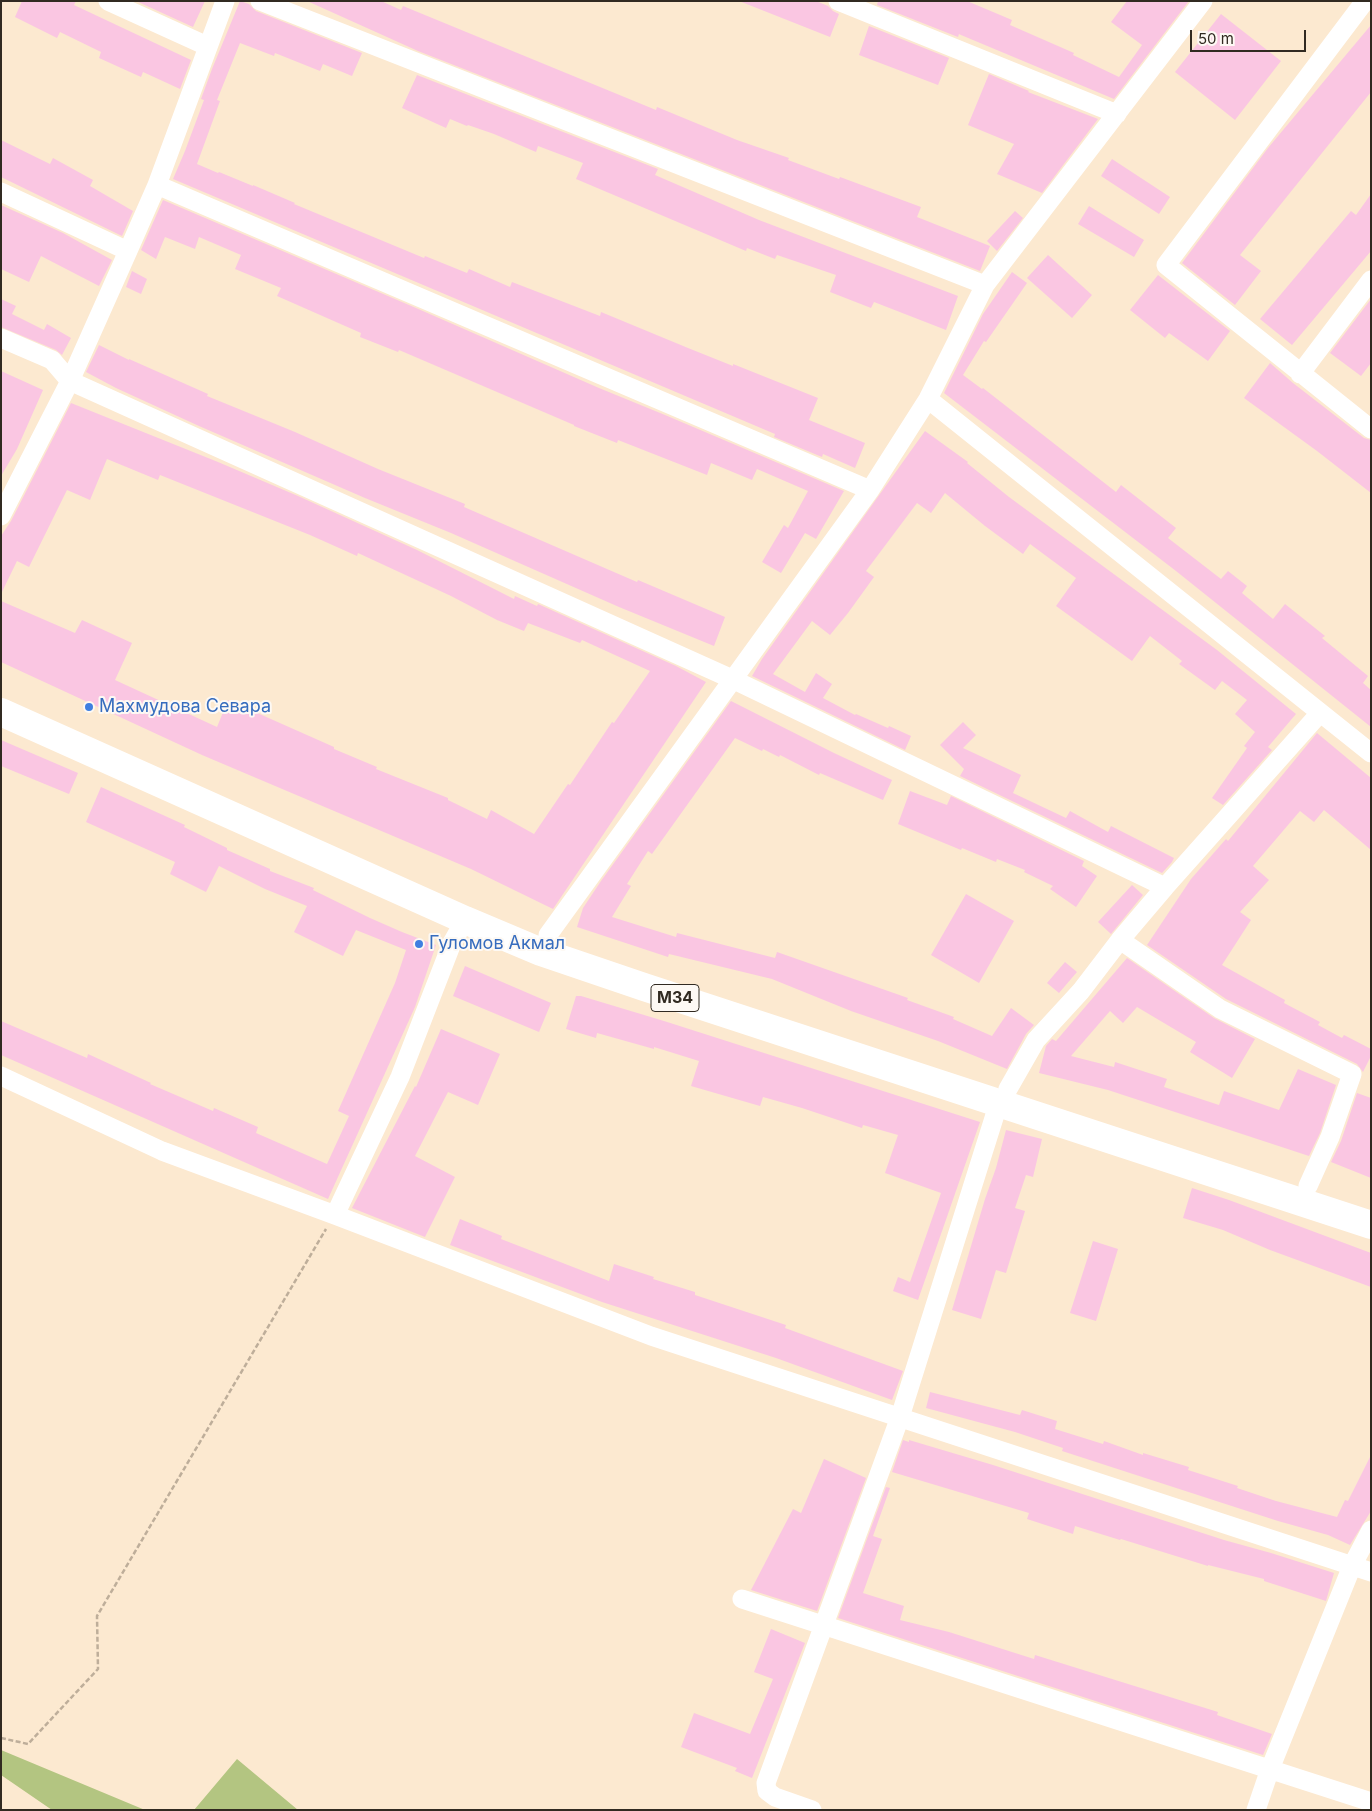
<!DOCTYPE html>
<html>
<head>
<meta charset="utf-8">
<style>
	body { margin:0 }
	#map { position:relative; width:1372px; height:1811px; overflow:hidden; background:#fce9d0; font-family:Inter,sans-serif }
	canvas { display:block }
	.frame { position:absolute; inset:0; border:2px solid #312a21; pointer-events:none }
	.scale { position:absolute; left:1190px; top:30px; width:116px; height:22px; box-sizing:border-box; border:2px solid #312a21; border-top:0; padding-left:6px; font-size:15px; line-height:18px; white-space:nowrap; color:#312a21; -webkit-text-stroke:4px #fdf9f4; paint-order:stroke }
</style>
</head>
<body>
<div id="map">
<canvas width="1372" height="1811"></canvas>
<div class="frame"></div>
<div class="scale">50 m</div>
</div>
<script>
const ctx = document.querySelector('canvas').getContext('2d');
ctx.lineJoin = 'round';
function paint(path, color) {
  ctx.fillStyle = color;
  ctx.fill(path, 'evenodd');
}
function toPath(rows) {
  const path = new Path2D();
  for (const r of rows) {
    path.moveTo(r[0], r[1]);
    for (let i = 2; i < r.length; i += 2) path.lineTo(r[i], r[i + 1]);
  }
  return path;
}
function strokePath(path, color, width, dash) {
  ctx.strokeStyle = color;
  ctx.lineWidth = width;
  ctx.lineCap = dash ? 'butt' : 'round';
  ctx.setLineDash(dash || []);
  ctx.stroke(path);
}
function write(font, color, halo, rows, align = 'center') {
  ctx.font = font + ' Inter,sans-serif';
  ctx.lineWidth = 4;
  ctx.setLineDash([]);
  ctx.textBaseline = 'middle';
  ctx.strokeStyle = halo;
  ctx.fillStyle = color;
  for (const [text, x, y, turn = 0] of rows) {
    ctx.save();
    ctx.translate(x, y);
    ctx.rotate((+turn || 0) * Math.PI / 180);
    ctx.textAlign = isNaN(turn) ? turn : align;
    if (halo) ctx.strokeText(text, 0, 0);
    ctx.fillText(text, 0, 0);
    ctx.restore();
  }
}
paint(toPath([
	[1,1750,145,1810,52,1810,1,1775],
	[237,1759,298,1810,194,1810]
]), '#b3c581');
paint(toPath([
	[22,1,76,1,74,5,191,60,180,89,143,72,141,77,99,58,101,52,60,32,57,38,15,17],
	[136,1,205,1,193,27],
	[240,1,249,4,256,11,362,53,352,76,323,64,320,71,275,53,274,56,240,43,217,100,220,101,197,164,218,173,219,172,253,186,253,185,295,203,294,204,424,258,425,256,467,273,469,269,510,287,512,282,600,316,601,312,688,348,733,366,733,364,818,398,809,420,865,443,855,468,823,454,822,457,774,437,775,434,173,179,185,151,204,100,201,99,212,69],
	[307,1,381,1,401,10,403,6,656,110,657,107,737,140,789,158,788,160,839,179,840,177,921,207,917,217,990,246,980,271,418,51],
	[739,1,816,1,828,6,833,11,839,14,830,37],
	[878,1,967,1,1012,20,1010,25,1074,53,1073,55,1119,77,1142,45,1111,22,1127,1,1189,1,1114,99,961,35,959,34,958,37,877,5],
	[1221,14,1281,61,1235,120,1175,72],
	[1371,25,1371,92,1240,255,1261,271,1235,305,1182,263,1268,148],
	[869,26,949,58,938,85,859,55],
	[989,74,1029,91,1028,92,1098,119,1042,193,997,174,1014,144,968,125],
	[417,75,658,169,655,175,759,220,958,296,946,330,874,302,871,308,830,292,836,275,777,255,775,259,747,248,746,251,576,179,583,163,538,146,536,152,494,134,468,125,467,126,450,119,446,128,402,108],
	[1,140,50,164,53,158,93,180,90,186,133,211,122,236,1,177],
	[1112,159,1170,197,1159,214,1101,176],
	[1371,194,1371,251,1292,345,1260,319,1351,211,1356,215],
	[163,200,416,308,599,388,665,415,844,491,816,539,805,533,781,573,762,562,784,525,788,528,808,491,757,469,752,480,711,463,707,475,618,440,617,443,574,426,574,425,399,350,398,352,360,337,361,333,277,296,281,288,235,269,241,255,199,237,195,249,165,237,156,259,141,250],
	[1,205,63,233,112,260,99,286,41,256,29,282,1,269],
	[1089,206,1144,240,1134,257,1078,224],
	[1015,211,1023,218,997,251,987,241],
	[1048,255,1092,295,1072,318,1027,278],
	[132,271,147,279,141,294,126,287],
	[1012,272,1027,283,986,342,984,341,963,375,982,389,983,388,1116,492,1121,485,1176,528,1168,538,1221,579,1228,571,1247,586,1242,593,1273,619,1285,604,1325,636,1322,638,1368,676,1363,683,1371,690,1371,727,1176,571,944,393,983,314],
	[1158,275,1230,331,1208,361,1169,333,1165,338,1130,310],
	[1,299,16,306,12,314,44,330,47,324,71,338,62,355,56,350,1,327],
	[1371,299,1371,363,1361,376,1330,353],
	[99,345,129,360,129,359,208,394,207,396,295,432,378,469,465,504,464,507,637,582,638,580,725,617,714,646,619,607,451,533,365,498,199,426,116,388,86,372],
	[1270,363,1293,383,1364,438,1371,440,1371,493,1317,451,1244,398],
	[1,371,43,390,17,449,1,476],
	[71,403,218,462,298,496,417,550,514,599,515,596,537,606,538,604,676,666,706,682,553,909,471,869,202,755,1,662,1,601,75,633,82,620,132,643,115,680,217,727,228,700,334,747,334,749,377,767,376,769,448,798,448,800,487,819,491,810,534,834,568,784,570,785,612,722,614,723,650,671,582,640,580,643,528,623,524,631,497,620,451,596,358,553,357,556,310,535,160,475,158,480,107,459,90,500,67,490,29,567,17,561,1,594,1,536,11,521],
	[925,431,968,462,967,463,1009,497,1217,650,1296,714,1268,747,1272,750,1223,805,1212,798,1247,748,1244,746,1255,732,1235,714,1247,700,1222,681,1215,690,1179,664,1182,661,1150,636,1132,661,1056,606,1076,578,1030,544,1023,554,985,526,945,493,931,513,917,503,866,571,874,577,848,613,830,635,812,621,773,674,805,692,816,673,832,684,823,698,855,715,856,714,888,728,889,726,911,736,905,750,752,676,762,659],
	[731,701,834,753,892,780,883,800,820,773,819,775,780,755,779,757,763,749,762,751,735,738,652,854,648,851,627,884,631,886,612,917,676,937,677,933,775,958,777,952,908,998,907,1000,954,1017,953,1019,992,1036,1011,1008,1034,1025,1026,1034,1007,1069,938,1041,851,1011,772,979,669,954,668,957,577,927,583,908,601,881],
	[963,722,976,735,963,748,1021,775,1013,793,1066,818,1070,811,1108,832,1111,826,1174,858,1172,862,1162,873,960,776,964,769,940,745],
	[1317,733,1371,778,1371,850,1324,810,1314,822,1300,811,1253,866,1269,880,1240,912,1251,920,1222,965,1285,1000,1284,1003,1320,1022,1318,1025,1342,1038,1344,1035,1371,1049,1371,1056,1363,1072,1357,1064,1226,999,1147,945,1191,879,1226,839,1228,841],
	[1,740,78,773,69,794,1,766],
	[101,787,185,825,184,827,227,848,227,850,270,869,270,871,314,888,313,890,370,918,402,932,436,945,415,1007,328,1199,1,1055,1,1021,87,1058,88,1054,151,1083,150,1084,213,1111,214,1108,258,1127,256,1133,327,1164,349,1116,338,1111,395,983,406,950,356,930,343,956,294,932,307,906,265,889,219,866,206,892,170,874,175,862,86,822],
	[910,791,947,805,951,796,1084,861,1082,866,1097,876,1076,907,1050,889,1053,886,1024,872,1025,870,997,859,996,862,962,848,961,850,898,824],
	[1132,885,1143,895,1111,934,1098,922],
	[966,894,1014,921,979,983,931,955],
	[1127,958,1214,1018,1255,1039,1232,1078,1190,1052,1196,1042,1137,1007,1123,1023,1110,1011,1071,1056,1114,1067,1115,1062,1167,1079,1164,1087,1219,1105,1224,1091,1279,1110,1298,1069,1336,1085,1320,1133,1309,1156,1108,1090,1039,1073,1046,1046,1052,1039,1056,1041],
	[1065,962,1077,972,1059,993,1047,983],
	[465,966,551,1003,539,1032,453,996],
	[576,996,581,996,664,1021,980,1122,918,1300,893,1291,898,1277,910,1282,941,1193,885,1173,898,1135,863,1125,862,1128,802,1108,763,1097,760,1106,691,1086,699,1061,654,1047,654,1049,597,1033,596,1038,566,1029],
	[441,1029,500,1054,478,1105,448,1092,415,1156,455,1177,425,1237,352,1208,415,1086,416,1087],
	[1357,1093,1371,1098,1371,1178,1331,1162,1341,1141],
	[1006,1130,1042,1139,1033,1177,1026,1175,1015,1208,1025,1211,1006,1273,996,1270,981,1319,952,1310,985,1199,996,1168],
	[1192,1188,1229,1200,1371,1253,1371,1287,1270,1250,1223,1230,1183,1218],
	[460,1219,502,1236,501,1239,609,1281,614,1264,654,1277,653,1279,695,1292,695,1295,786,1325,785,1328,903,1371,892,1400,776,1358,602,1302,450,1245],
	[1093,1241,1118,1249,1096,1321,1070,1313],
	[930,1392,1020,1415,1022,1410,1057,1421,1055,1429,1103,1444,1104,1441,1143,1455,1143,1453,1189,1467,1188,1470,1238,1486,1237,1488,1276,1501,1337,1517,1345,1500,1348,1501,1371,1455,1371,1511,1350,1545,1328,1535,1278,1521,1062,1451,1063,1448,1015,1432,926,1408],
	[903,1440,909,1442,909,1440,993,1465,1224,1540,1271,1553,1334,1573,1326,1601,1264,1581,1264,1579,1208,1565,1208,1566,1121,1539,1120,1540,1075,1526,1073,1534,1027,1519,1029,1513,892,1472],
	[824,1459,866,1478,817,1611,751,1590,793,1509,801,1513],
	[886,1487,890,1488,873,1536,882,1539,863,1593,904,1606,900,1620,949,1632,1034,1659,1035,1655,1218,1712,1217,1715,1272,1734,1263,1755,838,1618],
	[771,1629,805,1643,752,1778,735,1771,737,1768,681,1747,694,1713,750,1734,773,1679,754,1672]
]), '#fac6e2');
strokePath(toPath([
	[1,1738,28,1744,98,1669,97,1616,326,1229]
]), '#beae9a', 2.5, [5, 2.5]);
strokePath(toPath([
	[108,1,207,46],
	[260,1,985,285],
	[838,1,1117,114],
	[1365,1,1166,265,1371,429],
	[157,185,870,490],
	[1,192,128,251],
	[1,338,52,360,70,381,732,679,1165,887],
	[1300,374,1371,280],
	[928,399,1371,753],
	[1,516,70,381,128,251,157,185,225,1],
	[548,935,870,490,928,399,985,285,1203,1],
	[1120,940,1220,1009,1352,1074,1330,1137,1308,1186],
	[1,1076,162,1151,335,1215,651,1336,1371,1572],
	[1008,1089,1036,1040,1081,991,1120,940,1165,887,1320,713],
	[335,1215,400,1077,452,943,465,920],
	[742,1599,1371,1802],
	[812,1810,775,1797,767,1791,766,1783,900,1417,999,1102],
	[1256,1810,1270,1769,1352,1566,1371,1530]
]), '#fff', 19);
strokePath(toPath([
	[1,712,465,920,541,952,644,987,1371,1225]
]), '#fff', 28);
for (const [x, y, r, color] of [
	[89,707,5,"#3f7fe0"],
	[419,944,5,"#3f7fe0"]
]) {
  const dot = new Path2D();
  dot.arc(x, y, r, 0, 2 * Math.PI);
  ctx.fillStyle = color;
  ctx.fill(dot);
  strokePath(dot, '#fdf9f4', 2);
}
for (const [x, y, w] of [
	[675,998,48]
]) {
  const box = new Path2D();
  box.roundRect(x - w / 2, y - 13.5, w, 27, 4);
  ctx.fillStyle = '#fdf9f4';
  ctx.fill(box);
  strokePath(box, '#312a21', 1);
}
write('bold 16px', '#312a21', null, [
	["M34",675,998]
]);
write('18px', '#366cbe', '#fdf9f4', [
	["Махмудова Севара",99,707],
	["Гуломов Акмал",429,944]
], 'left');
</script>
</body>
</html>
